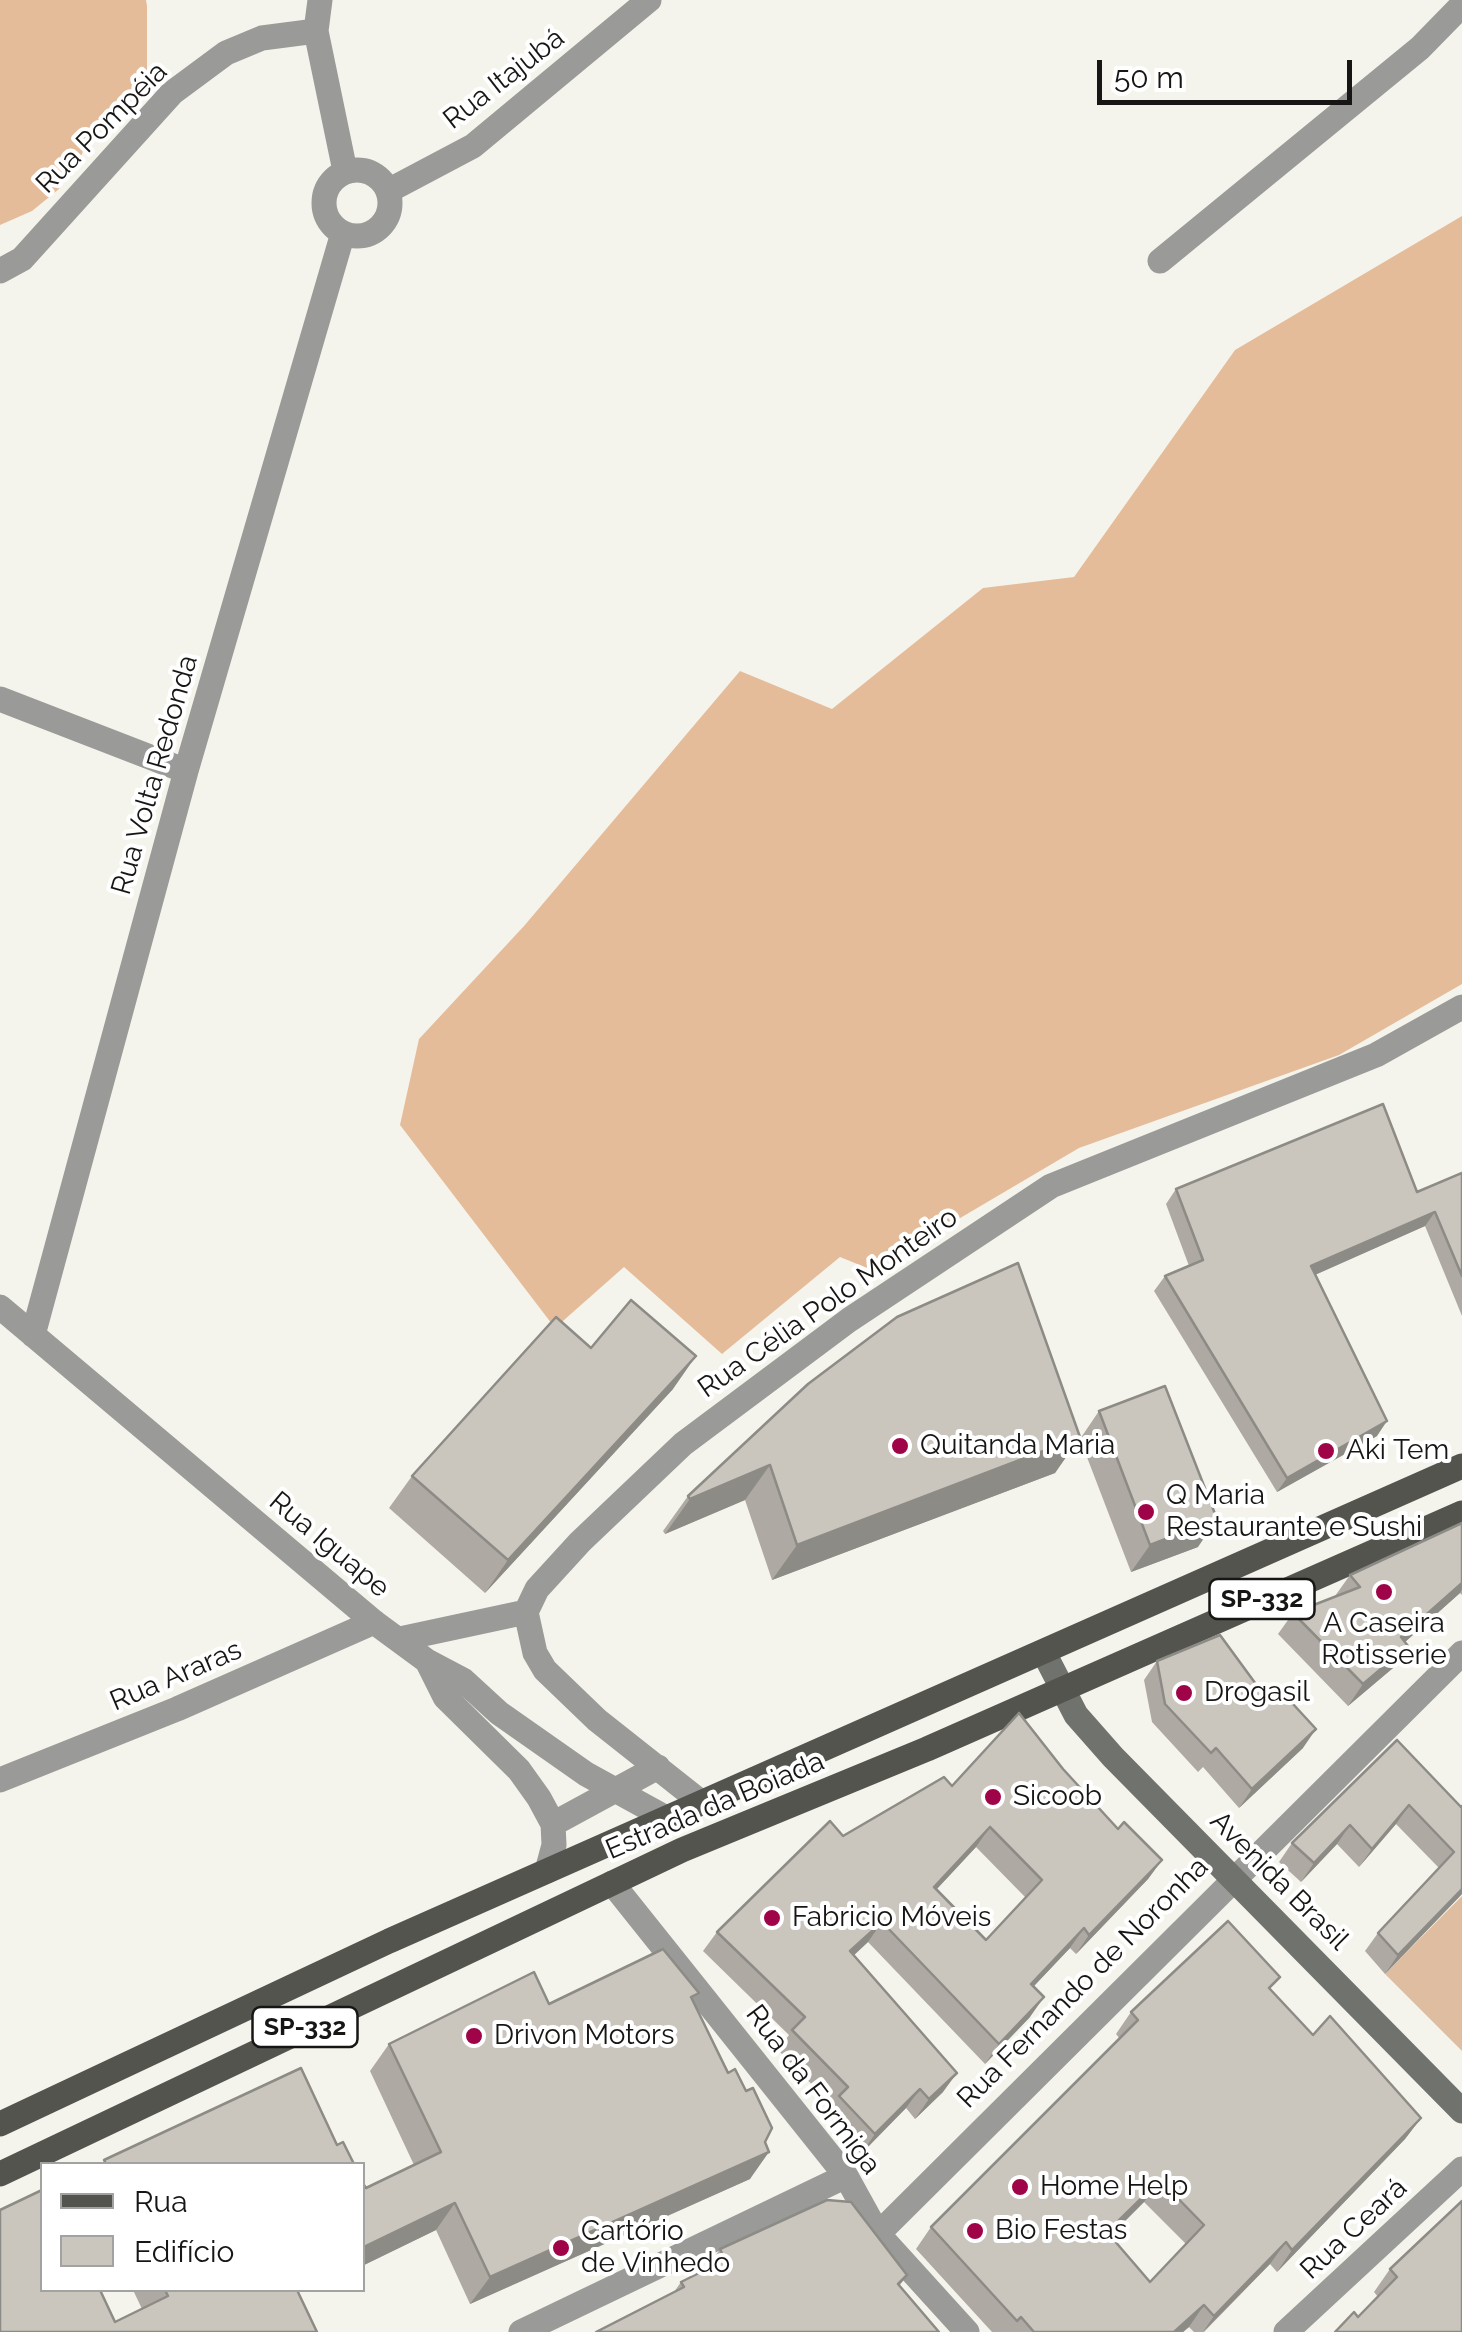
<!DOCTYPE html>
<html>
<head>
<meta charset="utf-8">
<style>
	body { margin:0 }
	#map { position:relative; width:1462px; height:2332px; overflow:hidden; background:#f5f4ec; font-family:Raleway,sans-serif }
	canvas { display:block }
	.legend { position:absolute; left:40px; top:2162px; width:325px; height:130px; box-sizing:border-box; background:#fff; border:2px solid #a2a2a1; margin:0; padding:12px 18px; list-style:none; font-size:30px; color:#171614 }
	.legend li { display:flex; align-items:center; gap:20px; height:50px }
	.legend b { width:50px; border:2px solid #a2a2a1 }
	.scale { position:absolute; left:1097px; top:60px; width:255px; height:45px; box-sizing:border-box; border:5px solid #171614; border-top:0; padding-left:12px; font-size:30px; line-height:35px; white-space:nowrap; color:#171614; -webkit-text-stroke:8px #fff; paint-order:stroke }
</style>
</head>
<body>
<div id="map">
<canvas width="1462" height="2332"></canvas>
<ul class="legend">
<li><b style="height:12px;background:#53544e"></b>Rua</li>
<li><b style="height:28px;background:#cac6be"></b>Edifício</li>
</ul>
<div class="scale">50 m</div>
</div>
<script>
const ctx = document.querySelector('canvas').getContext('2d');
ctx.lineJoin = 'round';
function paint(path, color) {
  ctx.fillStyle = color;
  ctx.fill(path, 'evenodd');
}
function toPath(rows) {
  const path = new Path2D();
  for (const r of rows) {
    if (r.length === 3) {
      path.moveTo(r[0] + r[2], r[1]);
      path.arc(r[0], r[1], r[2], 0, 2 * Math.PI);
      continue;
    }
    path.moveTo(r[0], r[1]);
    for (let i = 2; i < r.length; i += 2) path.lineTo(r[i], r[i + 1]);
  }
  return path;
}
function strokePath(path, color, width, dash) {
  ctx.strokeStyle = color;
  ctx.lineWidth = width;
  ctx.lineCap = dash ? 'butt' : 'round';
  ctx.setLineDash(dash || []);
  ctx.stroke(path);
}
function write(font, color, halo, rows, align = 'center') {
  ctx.font = font + ' Raleway,sans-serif';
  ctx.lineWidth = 8;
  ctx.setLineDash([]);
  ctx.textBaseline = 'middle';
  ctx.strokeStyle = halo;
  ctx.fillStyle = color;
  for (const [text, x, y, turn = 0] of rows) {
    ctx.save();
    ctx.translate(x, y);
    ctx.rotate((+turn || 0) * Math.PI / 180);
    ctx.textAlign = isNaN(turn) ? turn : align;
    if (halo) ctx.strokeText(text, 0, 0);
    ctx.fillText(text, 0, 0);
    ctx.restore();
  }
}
paint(toPath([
	[1462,1896,1462,2051,1385,1974]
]), '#debda1');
paint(toPath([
	[0,0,146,0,147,6,147,77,93,126,80,159,59,189,32,211,0,225],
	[1462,216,1462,984,1339,1055,1079,1148,872,1270,840,1257,722,1354,624,1267,555,1328,400,1125,419,1039,524,926,740,671,832,709,983,588,1074,577,1235,350]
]), '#e5bc9a');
strokePath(toPath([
	[320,0,316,31,345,171],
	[357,203,33],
	[388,191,473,146,649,0],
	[1160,261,1420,48,1462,5],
	[0,271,22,259,172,93,226,53,262,38,316,31],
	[0,699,186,771],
	[0,1307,374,1622,427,1661,445,1697,519,1770,539,1798,553,1824,554,1845,547,1871],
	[33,1335,186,771,343,233],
	[400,1639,526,1612],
	[427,1661,463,1680,499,1713,586,1774,668,1819],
	[0,1780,177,1709,374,1622],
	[702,1803,597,1720,545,1670,535,1653,526,1612,537,1589,580,1542,683,1444,849,1320,1051,1186,1376,1055,1462,1007],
	[553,1824,658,1767],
	[612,1883,846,2176,878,2234,967,2332],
	[878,2234,1462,1653],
	[521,2332,846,2176],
	[1286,2332,1462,2169]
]), '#9a9b98', 25);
strokePath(toPath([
	[1044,1653,1076,1715,1113,1757,1462,2111]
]), '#70726d', 25);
strokePath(toPath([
	[0,2124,389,1941,1462,1466],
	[0,2174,682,1850,927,1749,1462,1513]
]), '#53544e', 25);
paint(toPath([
	[1462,1173,1462,1316,1425,1226,1315,1275,1377,1436,1277,1492,1154,1291,1165,1276,1189,1266,1166,1204,1176,1189,1417,1192],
	[591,1348,673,1389,485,1593,389,1508,412,1476],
	[808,1384,1080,1437,1055,1473,772,1580,745,1500,665,1534,663,1531,688,1496],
	[1099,1411,1198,1547,1131,1572,1080,1439],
	[1462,1523,1462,1595,1460,1593,1405,1642,1408,1646,1393,1668,1348,1706,1278,1634,1293,1613,1335,1596,1350,1575],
	[1157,1661,1303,1748,1239,1808,1203,1767,1198,1772,1152,1722,1144,1680],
	[1397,1740,1461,1807,1462,1806,1462,1894,1385,1974,1365,1951,1378,1933,1439,1868,1396,1824,1359,1867,1337,1844,1301,1882,1279,1862,1292,1843],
	[1063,1769,1118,1829,1162,1860,1148,1879,1076,1954,1070,1948,1034,1986,1030,2017,985,2064,868,1942,854,1955,943,2092,915,2119,906,2108,861,2154,825,2115,832,2105,778,2050,789,2035,703,1951,717,1932,843,1836,952,1786],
	[976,1847,1026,1898,986,1940,936,1890],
	[1271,1990,1313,2035,1421,2118,1405,2139,1277,2272,1270,2264,1204,2332,1194,2332,1189,2327,1183,2332,992,2332,916,2249,931,2227,1120,2039,1116,2034,1131,2012],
	[1144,2202,1186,2244,1150,2282,1110,2236],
	[693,2002,765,2142,750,2179,470,2304,436,2230,362,2266,362,2182,366,2188,414,2165,370,2071,389,2044,549,2004],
	[720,2249,907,2275,900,2285,674,2292,681,2282,706,2270],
	[1390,2269,1462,2332,1358,2317,1378,2297,1374,2292],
	[133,2290,297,2290,317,2332,0,2332,115,2322,142,2309]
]), '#aeaaa3');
paint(toPath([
	[1435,1212,1425,1226,1301,1281,1311,1266],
	[696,1356,673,1389,485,1593,508,1560],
	[1387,1421,1377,1436,1277,1492,1287,1478],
	[1080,1437,1055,1473,772,1580,797,1545],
	[770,1465,745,1500,665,1534,690,1499],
	[1217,1519,1198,1547,1131,1572,1150,1545],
	[1462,1583,1462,1589,1460,1593,1386,1659,1401,1637],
	[1408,1646,1393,1668,1348,1706,1363,1684],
	[1316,1729,1303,1748,1239,1808,1252,1789],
	[1409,1805,1396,1824,1359,1867,1372,1849],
	[1350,1825,1337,1844,1301,1882,1314,1863],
	[990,1827,976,1847,920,1907,934,1887],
	[1162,1860,1148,1879,1076,1954,1089,1935],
	[1462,1889,1462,1894,1385,1974,1398,1955],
	[882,1922,868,1942,837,1971,850,1951],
	[1084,1928,1070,1948,1017,2004,1031,1984],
	[1044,1997,1030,2017,985,2064,999,2044],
	[957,2073,943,2092,915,2119,929,2099],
	[920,2089,906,2108,861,2154,875,2134],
	[1421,2118,1405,2139,1277,2272,1292,2250],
	[769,2152,750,2179,470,2304,490,2277],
	[1160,2180,1144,2202,1092,2254,1107,2232],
	[455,2203,436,2230,362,2266,362,2248],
	[1286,2242,1270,2264,1203,2332,1214,2316],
	[1204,2305,1189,2327,1183,2332,1174,2332]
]), '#8d8b85');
const building = toPath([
	[1383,1104,1417,1192,1462,1173,1462,1276,1435,1212,1311,1266,1387,1421,1287,1478,1165,1276,1203,1260,1176,1189,1383,1104],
	[1018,1263,1080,1437,797,1545,770,1465,690,1499,688,1496,808,1384,897,1317,1018,1263],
	[631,1300,696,1356,508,1560,412,1476,556,1317,591,1348,631,1300],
	[1165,1386,1217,1519,1150,1545,1099,1411,1165,1386],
	[1462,1523,1462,1583,1401,1637,1408,1646,1363,1684,1293,1613,1360,1587,1350,1575,1462,1523],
	[1220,1635,1269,1702,1281,1691,1316,1729,1252,1789,1216,1748,1211,1753,1165,1704,1157,1661,1220,1635],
	[1019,1713,1063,1769,1118,1829,1124,1822,1162,1860,1089,1935,1084,1928,1031,1984,1044,1997,999,2044,882,1922,850,1951,957,2073,929,2099,920,2089,875,2134,839,2096,848,2087,792,2030,805,2017,717,1932,830,1821,843,1836,944,1777,952,1786,1019,1713],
	[990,1827,1042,1880,986,1940,934,1887,990,1827],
	[1397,1740,1461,1807,1462,1806,1462,1889,1398,1955,1378,1933,1454,1852,1409,1805,1372,1849,1350,1825,1314,1863,1292,1843,1397,1740],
	[1228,1921,1280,1977,1269,1988,1313,2035,1330,2016,1421,2118,1292,2250,1286,2242,1214,2316,1204,2305,1174,2332,1034,2332,1021,2317,1017,2321,931,2227,1138,2020,1131,2012,1228,1921],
	[1160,2180,1204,2225,1150,2282,1107,2232,1160,2180],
	[663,1949,699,1993,691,1997,728,2073,735,2069,746,2091,753,2088,772,2128,765,2142,769,2152,490,2277,455,2203,362,2248,362,2182,366,2188,441,2152,389,2044,534,1972,549,2004,663,1949],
	[301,2068,337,2145,343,2142,354,2164,106,2164,104,2160,301,2068],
	[42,2190,42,2290,100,2290,115,2322,168,2296,165,2290,297,2290,317,2332,0,2332,0,2210,42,2190],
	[827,2200,851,2202,907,2275,898,2284,939,2332,596,2332,684,2287,681,2282,725,2260,720,2249,827,2200],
	[1462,2201,1462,2332,1335,2332,1354,2312,1358,2317,1397,2277,1390,2269,1462,2201]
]);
paint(building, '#cac6be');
strokePath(building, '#8d8b85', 2.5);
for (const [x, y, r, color] of [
	[900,1446,10,"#9f0348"],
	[1326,1451,10,"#9f0348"],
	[1146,1512,10,"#9f0348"],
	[1384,1592,10,"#9f0348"],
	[1184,1693,10,"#9f0348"],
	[993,1797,10,"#9f0348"],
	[772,1918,10,"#9f0348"],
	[474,2036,10,"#9f0348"],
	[1020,2187,10,"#9f0348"],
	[975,2231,10,"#9f0348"],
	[561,2248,10,"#9f0348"]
]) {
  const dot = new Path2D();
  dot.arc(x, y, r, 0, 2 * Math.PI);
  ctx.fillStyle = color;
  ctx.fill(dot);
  strokePath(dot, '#fff', 4);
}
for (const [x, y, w] of [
	[1262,1599,105],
	[305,2027,105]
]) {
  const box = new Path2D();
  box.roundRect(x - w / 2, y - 20, w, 40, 8);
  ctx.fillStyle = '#fff';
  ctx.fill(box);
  strokePath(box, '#171614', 2.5);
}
write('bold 25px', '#171614', null, [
	["SP-332",1262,1599],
	["SP-332",305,2027]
]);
write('28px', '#171614', '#fff', [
	["Rua Itajubá",504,79,-38],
	["Rua Pompéia",102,128,-45],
	["Rua Volta Redonda",155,775,-74],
	["Rua Célia Polo Monteiro",828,1303,-35],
	["Rua Iguape",329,1545,40],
	["Rua Araras",176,1676,-23],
	["Estrada da Boiada",715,1806,-23],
	["Avenida Brasil",1279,1881,45],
	["Rua Fernando de Noronha",1083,1983,-45],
	["Rua da Formiga",813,2090,53],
	["Rua Ceará",1354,2229,-43]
]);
write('28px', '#171614', '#fff', [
	["Quitanda Maria",920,1446],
	["Aki Tem",1346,1451],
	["Q Maria",1166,1496],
	["Restaurante e Sushi",1166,1528],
	["A Caseira",1384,1624,"center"],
	["Rotisserie",1384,1656,"center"],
	["Drogasil",1204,1693],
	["Sicoob",1013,1797],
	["Fabricio Móveis",792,1918],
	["Drivon Motors",494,2036],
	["Home Help",1040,2187],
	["Bio Festas",995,2231],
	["Cartório",581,2232],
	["de Vinhedo",581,2264]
], 'left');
</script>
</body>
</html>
